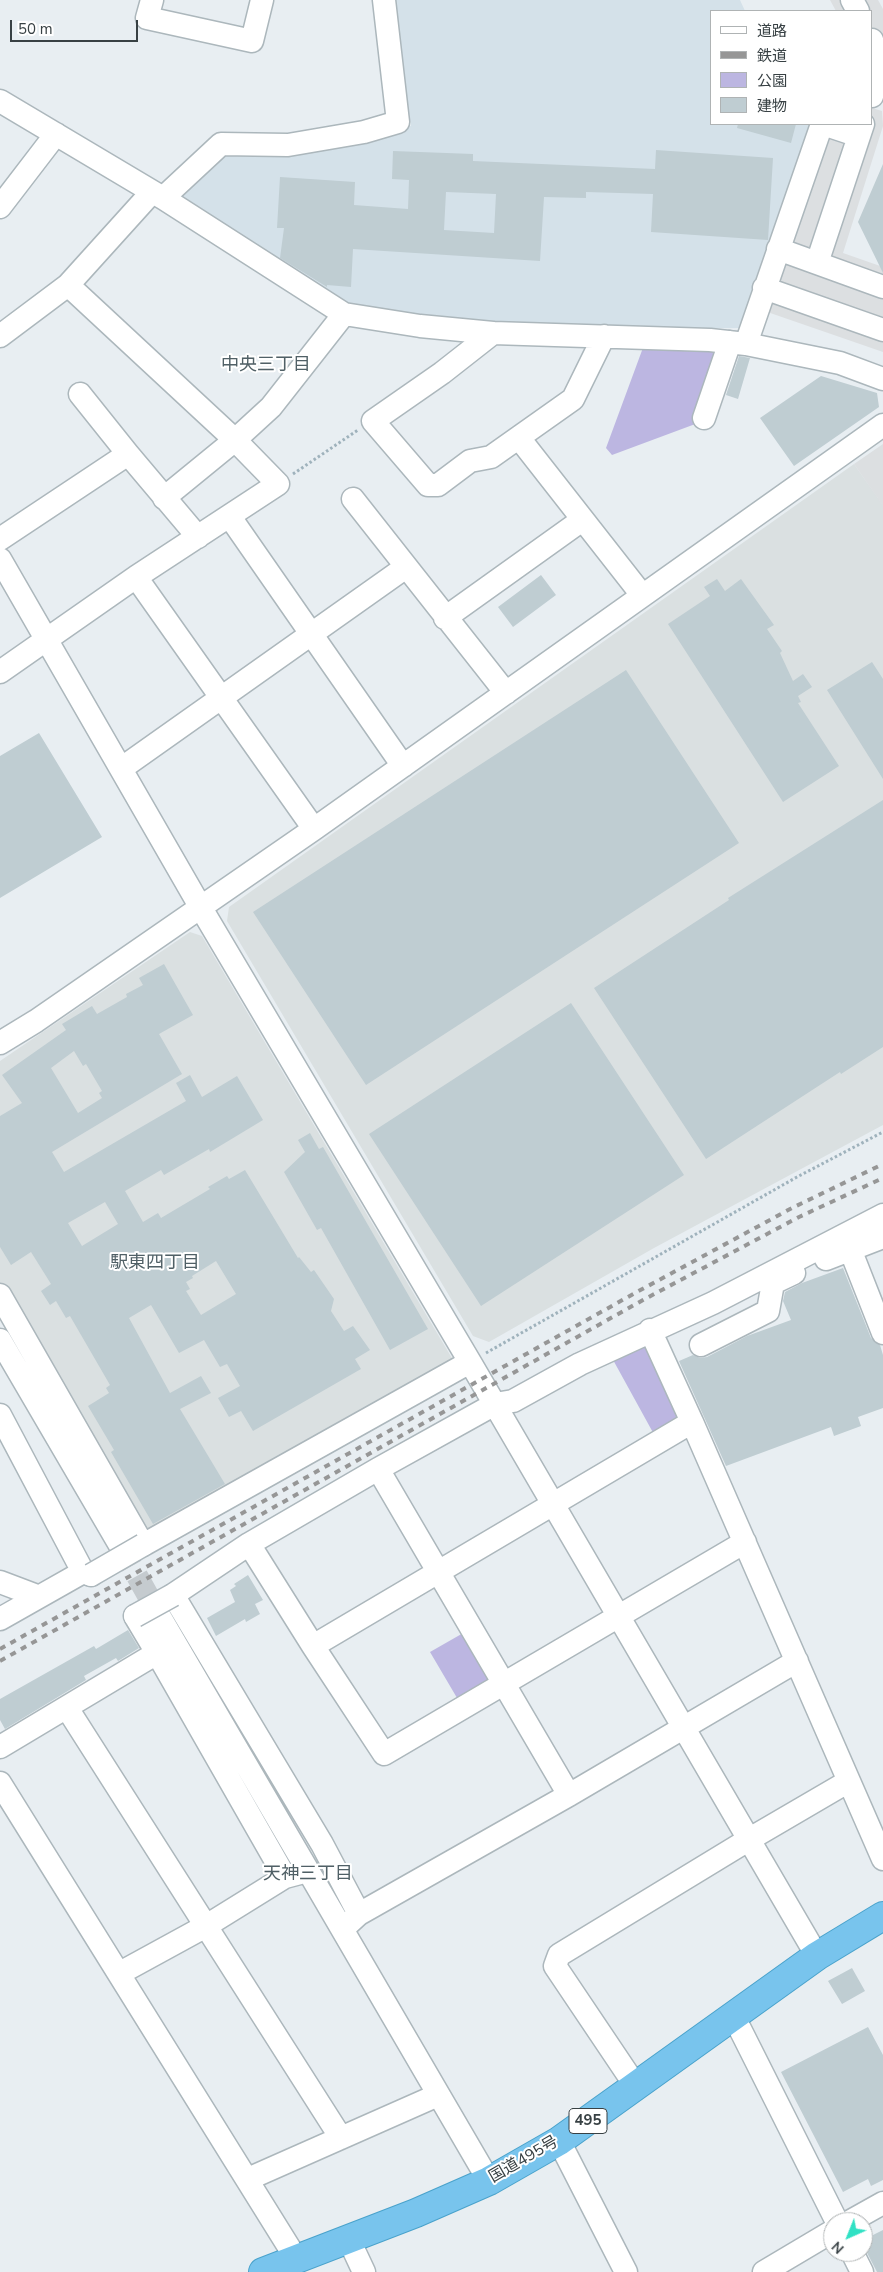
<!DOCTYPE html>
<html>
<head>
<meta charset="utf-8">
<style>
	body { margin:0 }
	#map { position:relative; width:883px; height:2272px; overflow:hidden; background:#e8eef2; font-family:"Nunito Sans","Noto Sans JP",sans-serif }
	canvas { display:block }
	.legend { position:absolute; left:710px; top:10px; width:162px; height:115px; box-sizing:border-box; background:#fff; border:1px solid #afb3b4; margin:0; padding:6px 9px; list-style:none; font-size:15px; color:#384144 }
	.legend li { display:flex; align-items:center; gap:10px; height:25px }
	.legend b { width:25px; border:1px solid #afb3b4 }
	.north { position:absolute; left:823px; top:2212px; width:50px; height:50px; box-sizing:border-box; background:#fff; border:1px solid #afb3b4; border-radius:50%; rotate:224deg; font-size:14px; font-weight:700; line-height:20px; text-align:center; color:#384144 }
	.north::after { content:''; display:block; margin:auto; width:18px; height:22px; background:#30e1c4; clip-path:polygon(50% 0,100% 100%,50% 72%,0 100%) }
	.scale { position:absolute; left:10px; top:20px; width:128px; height:22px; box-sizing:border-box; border:2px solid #384144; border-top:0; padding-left:6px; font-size:15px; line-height:18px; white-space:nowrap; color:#384144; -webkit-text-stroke:4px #fff; paint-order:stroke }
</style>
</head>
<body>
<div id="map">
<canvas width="883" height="2272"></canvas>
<ul class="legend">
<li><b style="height:6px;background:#fff"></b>道路</li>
<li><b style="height:6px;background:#969696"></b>鉄道</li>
<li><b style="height:14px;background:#bcb6e1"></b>公園</li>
<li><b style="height:14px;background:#bfcdd2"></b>建物</li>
</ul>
<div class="north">N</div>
<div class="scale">50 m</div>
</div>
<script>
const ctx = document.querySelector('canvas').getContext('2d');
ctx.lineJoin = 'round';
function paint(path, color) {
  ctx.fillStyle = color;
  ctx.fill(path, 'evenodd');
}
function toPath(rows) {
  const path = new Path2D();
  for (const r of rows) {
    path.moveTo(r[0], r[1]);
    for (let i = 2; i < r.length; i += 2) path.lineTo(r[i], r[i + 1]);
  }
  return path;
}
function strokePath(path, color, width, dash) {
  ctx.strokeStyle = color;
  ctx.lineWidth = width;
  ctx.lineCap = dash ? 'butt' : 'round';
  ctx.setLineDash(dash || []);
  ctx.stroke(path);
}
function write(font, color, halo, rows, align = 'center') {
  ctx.font = font + ' "Nunito Sans","Noto Sans JP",sans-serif';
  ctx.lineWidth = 4;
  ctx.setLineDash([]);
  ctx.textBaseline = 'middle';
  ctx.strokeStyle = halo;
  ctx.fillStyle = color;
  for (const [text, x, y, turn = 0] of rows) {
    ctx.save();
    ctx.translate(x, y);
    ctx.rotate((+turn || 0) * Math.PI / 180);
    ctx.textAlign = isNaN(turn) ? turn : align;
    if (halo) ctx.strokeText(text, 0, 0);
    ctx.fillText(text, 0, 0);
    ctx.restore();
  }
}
paint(toPath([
	[854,464,883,505,883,1125,654,1248,489,1342,473,1336,227,921,229,907],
	[190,932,202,936,456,1365,148,1536,0,1285,0,1061]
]), '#dae0e1');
paint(toPath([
	[396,0,740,0,745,11,712,11,712,124,813,124,742,328,496,329,339,304,169,195,220,151,288,151,411,126,391,3]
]), '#d4e1e9');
paint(toPath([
	[644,345,722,350,698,423,612,455,606,448],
	[644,1342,683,1419,656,1438,612,1358],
	[465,1632,495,1683,460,1703,430,1652]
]), '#bcb6e1');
paint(toPath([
	[830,0,878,0,883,9,883,74,872,70,872,11,836,11],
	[872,108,882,111,883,126,843,253,883,267,883,352,750,306,813,124,872,124],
	[883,444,883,506,854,464]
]), '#dcdfe1');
paint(toPath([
	[738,124,796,124,791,143,737,128],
	[656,150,773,158,768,240,651,232,653,194,586,192,586,198,544,197,540,261,353,249,351,287,327,285,327,287,280,258,284,228,277,228,280,177,355,182,354,205,408,209,409,180,392,179,393,151,473,154,473,161,655,169],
	[446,192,496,194,494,233,444,230],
	[883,164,883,273,858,222],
	[739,356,750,358,738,399,726,395],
	[821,376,877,393,879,407,794,466,760,418],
	[541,575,556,595,513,627,498,607],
	[717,579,725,591,741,579,774,625,767,629,782,651,780,653,793,681,803,674,812,687,798,696,801,702,798,703,839,766,783,802,668,624,710,596,704,587],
	[872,662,883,679,883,779,827,690],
	[626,670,739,843,366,1085,253,912],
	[39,733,102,837,0,898,0,756],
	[883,800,883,1047,841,1074,840,1072,706,1159,594,988,729,900,728,898],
	[164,964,193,1015,159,1034,182,1074,52,1152,64,1172,186,1101,176,1083,190,1075,202,1097,237,1076,263,1120,210,1152,209,1149,164,1175,161,1170,125,1191,143,1222,158,1213,161,1218,210,1189,208,1187,227,1176,229,1179,245,1170,298,1258,299,1257,311,1272,314,1270,334,1299,331,1311,344,1331,353,1326,370,1350,355,1359,361,1369,253,1431,241,1411,229,1417,218,1398,240,1386,227,1364,220,1367,204,1340,179,1353,151,1305,129,1318,170,1393,201,1376,211,1393,180,1409,225,1484,153,1524,111,1452,114,1450,88,1406,109,1393,106,1388,110,1385,70,1316,66,1318,56,1301,50,1305,41,1291,51,1284,31,1252,11,1265,0,1247,0,1116,22,1103,2,1075,66,1030,62,1024,92,1006,97,1014,127,997,126,994,143,985,139,978],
	[74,1051,83,1066,86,1064,102,1091,99,1093,102,1098,78,1113,51,1068],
	[105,1202,118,1224,82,1246,68,1223],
	[216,1261,236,1294,201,1315,186,1291,190,1289,186,1282,193,1278,192,1276],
	[571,1003,684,1175,481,1306,369,1134],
	[310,1133,319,1149,323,1147,428,1329,390,1350,321,1228,317,1230,284,1172,305,1152,298,1140],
	[843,1268,871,1338,880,1345,883,1355,883,1408,858,1417,861,1426,834,1436,831,1427,726,1466,679,1361,693,1355,700,1358,707,1357,747,1336,791,1320,783,1301,785,1292,802,1283],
	[248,1575,263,1600,255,1604,260,1614,246,1622,245,1619,216,1636,207,1618,235,1602,230,1590,236,1586,234,1584],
	[128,1630,139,1648,118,1661,116,1658,84,1676,86,1680,5,1729,0,1720,0,1699,94,1646,96,1649],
	[852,1968,865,1991,842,2004,828,1981],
	[868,2027,883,2055,883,2180,871,2186,868,2179,843,2192,781,2072],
	[883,2230,883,2272,877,2272,863,2245,863,2240]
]), '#bfcdd2');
strokePath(toPath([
	[121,1547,160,1617]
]), '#c5cbcf', 22, [22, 11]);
const minor = toPath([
	[152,0,147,18,252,41,262,0],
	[852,0,858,11],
	[872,40,881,69,872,96],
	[0,101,163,198,344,314,420,326,493,333,710,340,746,344,840,363,883,379],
	[823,124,859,136],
	[163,198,221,144,288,145,364,132,398,122,384,0],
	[0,207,56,134],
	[778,249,883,287],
	[817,263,863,124],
	[764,288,883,330],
	[493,333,442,373,373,421,428,485,438,485,470,461,491,457,573,399,604,336],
	[0,336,68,285,152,192],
	[746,344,822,124],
	[80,394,128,454],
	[704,418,730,342],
	[519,438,642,595],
	[164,498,235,440,271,407,344,314],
	[353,499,506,693],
	[230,517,403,766],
	[0,539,128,454,198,537],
	[0,559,201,908,470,1362,817,1956],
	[136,577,314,829],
	[445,618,582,520],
	[0,672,136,577,278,484,235,440,68,285],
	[122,768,406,567],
	[0,1043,36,1021,314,829,883,425],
	[850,1249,883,1333],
	[826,1259,883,1237],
	[0,1295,143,1545,470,1362],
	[650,1330,692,1422],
	[0,1340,121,1547],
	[701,1345,768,1311,773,1283,794,1273],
	[0,1415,83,1572],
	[378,1469,569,1795],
	[249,1544,378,1469,495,1404,513,1401,580,1364,713,1303,883,1215],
	[0,1582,37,1596],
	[160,1617,489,2181],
	[0,1619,83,1572,91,1575],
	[313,1646,692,1422,883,1859],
	[157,1653,285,1877],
	[67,1708,341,2138],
	[0,1747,157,1653,135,1616],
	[0,1783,297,2260],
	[359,1914,322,1844,173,1595,249,1544,313,1646,384,1754,745,1542],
	[347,1925,359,1914,569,1795,797,1661],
	[120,1973,206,1926,285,1877,300,1873],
	[733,2015,837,2222],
	[635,2085,555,1966,559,1955,748,1840,849,1781],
	[559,2141,626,2272],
	[248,2179,438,2095],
	[849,2222,883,2203],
	[349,2240,364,2272],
	[852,2252,862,2272],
	[764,2272,833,2231]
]);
const highway = toPath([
	[263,2272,416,2213,489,2181,559,2141,817,1956,883,1916]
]);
strokePath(minor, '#acb7bc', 25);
strokePath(highway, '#49a2cb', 30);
strokePath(toPath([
	[293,474,358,430],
	[486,1353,797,1177,883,1132]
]), '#9fb2bc', 3, [2.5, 2.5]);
strokePath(minor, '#fff', 22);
strokePath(highway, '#78c4ed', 28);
strokePath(toPath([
	[0,1649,635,1293,792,1208,883,1164],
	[0,1661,643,1300,799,1217,883,1178]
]), '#969696', 4, [6, 6]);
const minorBridge = toPath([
	[91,1575,143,1545],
	[135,1616,173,1595]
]);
strokePath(minorBridge, '#acb7bc', 25, []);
strokePath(minorBridge, '#fff', 22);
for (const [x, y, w] of [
	[588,2121,38]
]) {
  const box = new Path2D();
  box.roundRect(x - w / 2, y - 12.5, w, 25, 4);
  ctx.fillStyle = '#fff';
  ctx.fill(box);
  strokePath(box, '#384144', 1);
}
write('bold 15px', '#384144', null, [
	["495",588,2121]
]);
write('16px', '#384144', '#fff', [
	["国道495号",524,2160,-30]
]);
write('18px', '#506066', '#fff', [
	["中央三丁目",266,366],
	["駅東四丁目",155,1264],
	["天神三丁目",308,1875]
]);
</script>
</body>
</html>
